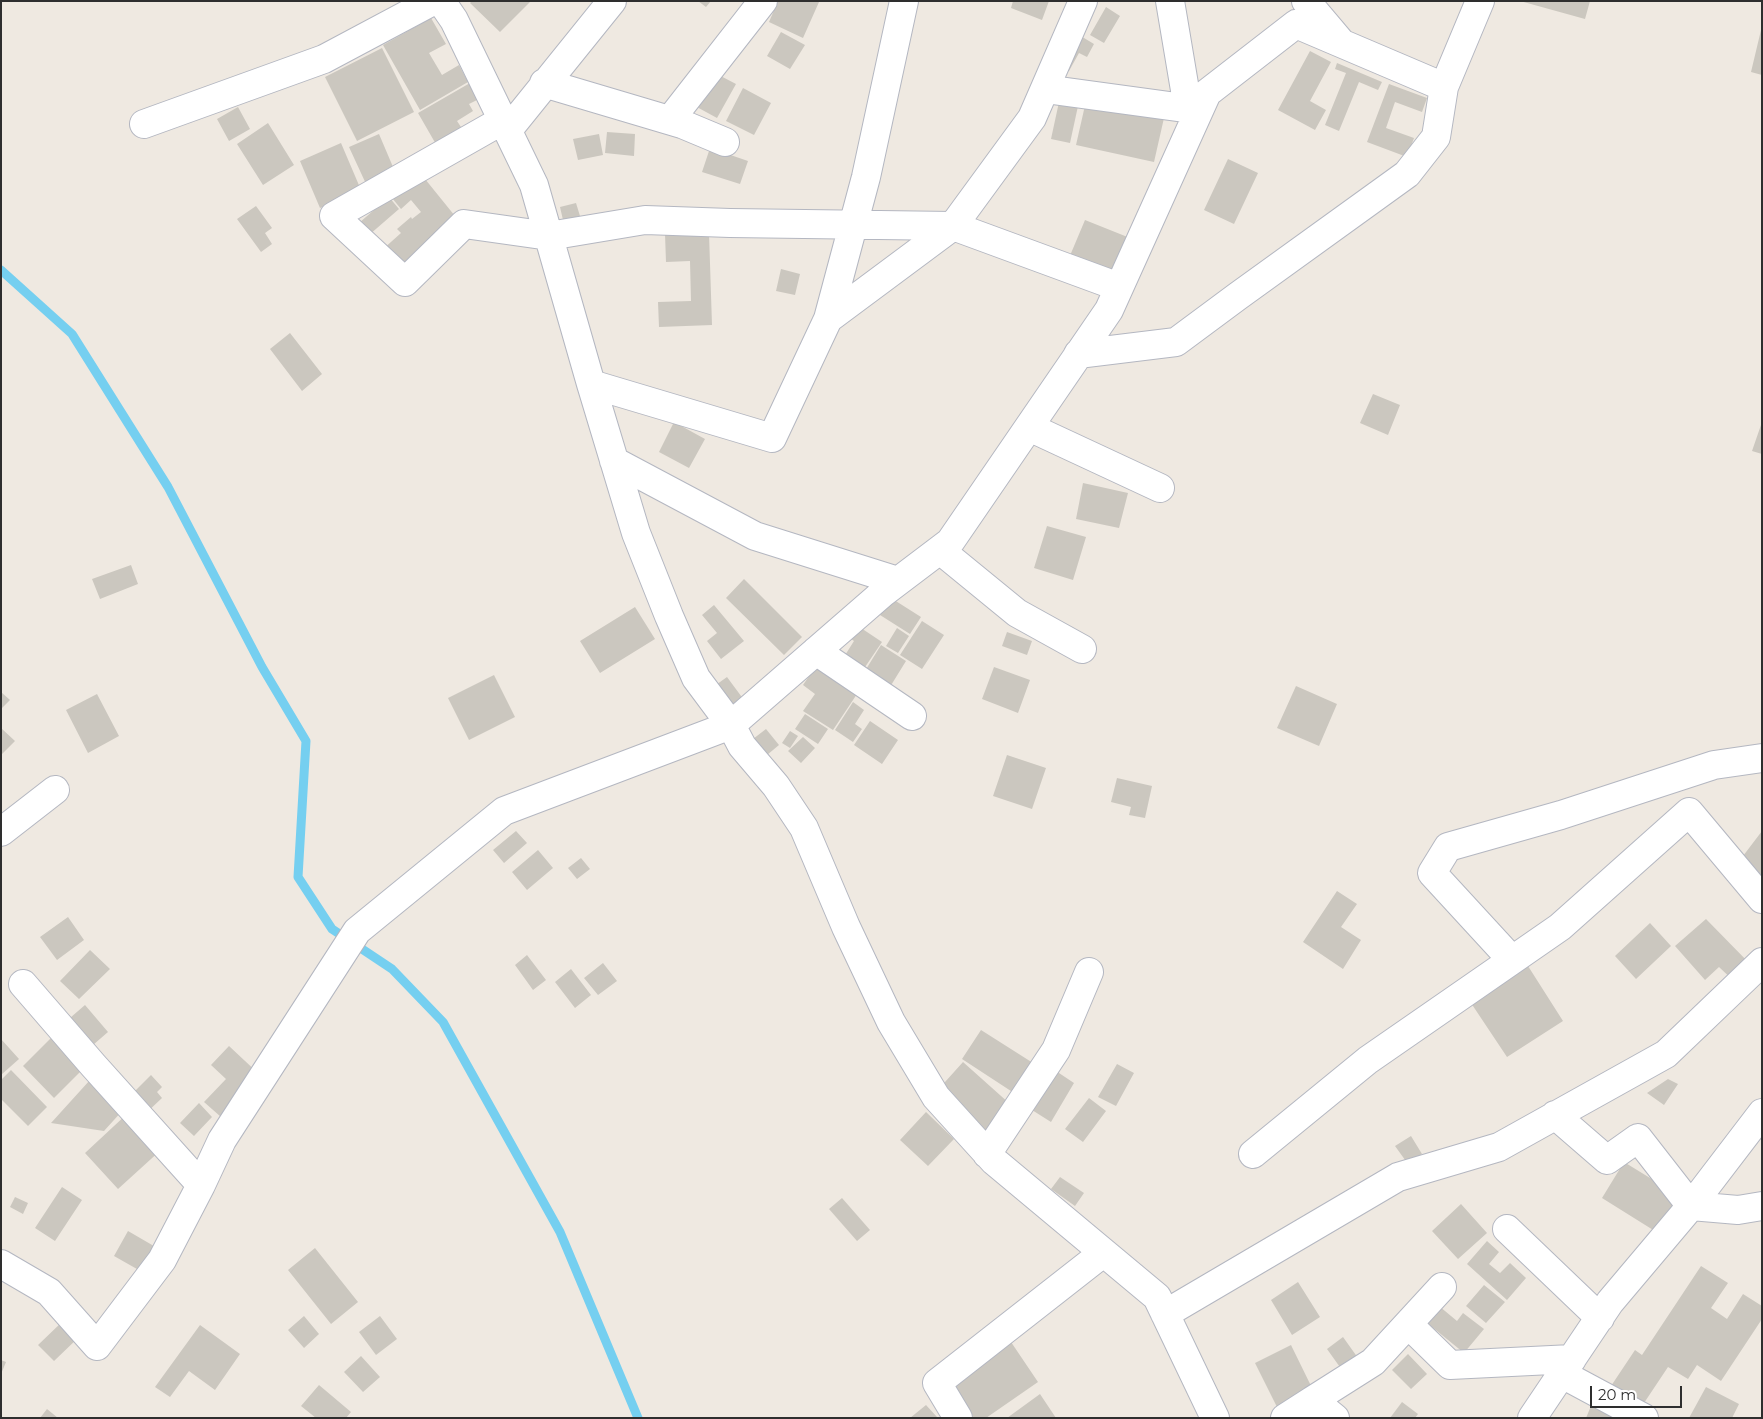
<!DOCTYPE html>
<html>
<head>
<meta charset="utf-8">
<style>
	body { margin:0 }
	#map { position:relative; width:1763px; height:1419px; overflow:hidden; background:#efe9e1; font-family:Montserrat,sans-serif }
	canvas { display:block }
	.frame { position:absolute; inset:0; border:2px solid #2e2e2e; pointer-events:none }
	.scale { position:absolute; left:1590px; top:1386px; width:92px; height:22px; box-sizing:border-box; border:2px solid #2e2e2e; border-top:0; padding-left:6px; font-size:15px; line-height:18px; white-space:nowrap; color:#2e2e2e; -webkit-text-stroke:4px #fff; paint-order:stroke }
</style>
</head>
<body>
<div id="map">
<canvas width="1763" height="1419"></canvas>
<div class="frame"></div>
<div class="scale">20 m</div>
</div>
<script>
const ctx = document.querySelector('canvas').getContext('2d');
ctx.lineJoin = 'round';
function toPath(rows) {
  const path = new Path2D();
  for (const r of rows) {
    path.moveTo(r[0], r[1]);
    for (let i = 2; i < r.length; i += 2) path.lineTo(r[i], r[i + 1]);
  }
  return path;
}
function strokePath(path, color, width, dash) {
  ctx.strokeStyle = color;
  ctx.lineWidth = width;
  ctx.lineCap = dash ? 'butt' : 'round';
  ctx.setLineDash(dash || []);
  ctx.stroke(path);
}
function paint(path, color) {
  ctx.fillStyle = color;
  ctx.fill(path, 'evenodd');
}
strokePath(toPath([
	[1,270,72,334,168,487,262,667,306,741,298,877,332,929,392,969,443,1022,560,1232,638,1418]
]), '#75cff0', 9);
paint(toPath([
	[472,1,531,1,500,32,470,3],
	[698,1,711,1,706,7],
	[778,1,819,2,803,38,769,22],
	[1013,1,1049,1,1042,20,1011,8],
	[1520,1,1590,1,1585,19],
	[1106,7,1120,16,1104,43,1090,35],
	[431,18,446,44,429,53,442,75,459,65,468,82,420,110,383,45],
	[1761,30,1762,30,1762,75,1751,72],
	[781,32,805,45,790,69,767,56],
	[1079,35,1094,44,1087,57,1079,53,1069,71,1061,66],
	[382,48,414,112,357,141,325,77],
	[1310,51,1331,62,1310,101,1326,110,1315,130,1278,110],
	[1337,63,1382,82,1378,90,1359,82,1339,131,1325,125,1346,73,1335,69],
	[713,72,736,84,717,118,695,106],
	[470,83,479,99,469,104,473,111,457,121,463,130,437,146,418,113],
	[1389,84,1427,98,1422,112,1395,102,1386,128,1414,138,1407,157,1367,142],
	[743,88,771,103,754,135,726,121],
	[1086,101,1164,118,1154,162,1076,145],
	[1059,102,1078,106,1070,143,1051,139],
	[238,107,250,129,229,141,217,119],
	[268,123,294,165,263,185,237,144],
	[607,132,635,134,634,156,605,153],
	[379,134,396,174,367,186,349,147],
	[599,134,603,155,578,160,573,139],
	[341,143,361,190,320,208,300,161],
	[710,148,748,161,740,184,702,172],
	[1228,159,1258,173,1234,224,1204,210],
	[421,174,459,221,400,271,382,250,401,233,397,229,411,217,412,219,421,212,411,200,401,209,392,198],
	[389,197,399,209,369,235,359,223],
	[576,203,580,216,563,220,560,207],
	[256,206,272,228,265,233,272,244,261,252,237,219],
	[1085,220,1135,240,1119,279,1069,258],
	[709,233,712,325,659,327,658,302,691,301,690,261,666,262,665,234],
	[781,269,800,274,795,295,776,291],
	[290,333,322,374,302,391,270,349],
	[1373,394,1400,405,1388,435,1360,423],
	[674,422,705,439,689,468,659,452],
	[1762,422,1762,454,1752,451],
	[1083,483,1128,493,1119,528,1076,519],
	[1047,526,1086,537,1073,580,1034,568],
	[131,565,138,584,100,599,92,579],
	[744,579,802,637,784,655,726,598],
	[891,598,921,617,910,634,880,615],
	[714,605,744,641,721,659,707,641,717,633,702,615],
	[635,607,655,639,600,673,580,641],
	[922,621,944,635,922,669,900,655],
	[858,626,882,642,861,673,842,660,854,641,850,638],
	[897,628,909,636,898,653,886,646],
	[1007,632,1032,641,1027,655,1002,646],
	[881,645,906,661,885,695,860,679],
	[818,663,859,691,833,730,803,711,815,694,803,685],
	[994,667,1030,680,1018,713,982,699],
	[494,675,515,717,469,740,448,698],
	[727,677,744,700,730,711,713,687],
	[1296,686,1337,704,1319,746,1277,728],
	[1,692,10,700,1,709],
	[97,694,119,736,88,753,66,710],
	[853,702,864,710,855,724,862,729,853,742,835,730],
	[805,714,828,729,818,744,795,729],
	[870,721,898,740,882,764,854,745],
	[1,728,15,741,1,755],
	[766,729,779,745,767,755,753,739],
	[790,731,798,736,790,748,782,743],
	[803,737,815,748,801,763,788,751],
	[1007,755,1046,768,1032,809,993,796],
	[1117,778,1152,786,1145,818,1129,815,1131,807,1111,802],
	[516,831,527,843,504,863,493,850],
	[1762,831,1762,873,1760,875,1740,860],
	[538,850,553,868,527,890,512,872],
	[581,858,590,869,577,879,568,868],
	[1337,891,1357,904,1341,927,1361,940,1343,969,1303,942],
	[68,917,84,940,57,960,40,937],
	[1706,919,1752,966,1736,983,1719,967,1705,980,1675,946],
	[1650,923,1671,946,1636,979,1615,956],
	[90,950,110,969,79,999,60,981],
	[527,955,546,980,533,990,515,965],
	[603,963,617,981,598,995,584,978],
	[1528,966,1563,1021,1507,1057,1471,1003],
	[571,969,591,995,575,1008,555,982],
	[85,1005,108,1032,86,1051,63,1024],
	[981,1030,1033,1063,1014,1093,962,1059],
	[51,1038,82,1070,54,1098,23,1066],
	[1,1039,19,1059,1,1075],
	[229,1046,260,1075,221,1117,204,1102,226,1079,211,1065],
	[963,1062,1010,1104,983,1134,936,1092],
	[1117,1064,1134,1073,1116,1106,1098,1097],
	[11,1070,47,1107,28,1126,1,1099,1,1080],
	[1056,1071,1074,1083,1051,1122,1032,1110],
	[151,1075,162,1087,157,1092,162,1098,144,1115,128,1098],
	[1668,1079,1678,1084,1664,1105,1647,1093],
	[90,1080,123,1110,104,1131,51,1123],
	[1089,1098,1106,1111,1083,1142,1065,1129],
	[199,1103,212,1117,194,1136,180,1123],
	[926,1112,954,1139,928,1166,900,1140],
	[128,1113,162,1149,118,1189,85,1153],
	[1411,1136,1422,1154,1408,1164,1395,1146],
	[1624,1162,1681,1197,1658,1233,1602,1198],
	[1060,1177,1084,1193,1075,1206,1051,1189],
	[62,1187,82,1200,55,1241,35,1228],
	[15,1197,28,1203,23,1214,10,1207],
	[842,1198,870,1230,857,1241,829,1209],
	[1461,1204,1487,1233,1458,1259,1432,1231],
	[128,1231,159,1249,144,1273,114,1256],
	[1487,1241,1499,1252,1489,1264,1500,1273,1510,1263,1526,1278,1507,1300,1467,1264],
	[315,1248,358,1302,331,1324,288,1270],
	[1701,1266,1728,1283,1711,1308,1727,1319,1743,1294,1762,1306,1762,1319,1721,1381,1697,1365,1688,1379,1668,1367,1642,1406,1611,1386,1635,1350,1642,1355],
	[1298,1282,1320,1317,1292,1335,1271,1300],
	[1484,1285,1505,1302,1486,1323,1466,1306],
	[1439,1306,1457,1321,1463,1313,1484,1329,1464,1353,1426,1322],
	[304,1316,319,1334,304,1348,288,1330],
	[380,1316,397,1339,376,1355,359,1332],
	[63,1321,79,1337,54,1361,38,1345],
	[200,1325,240,1354,215,1390,189,1371,170,1397,155,1387],
	[1343,1337,1358,1358,1342,1370,1327,1349],
	[1011,1342,1038,1382,986,1418,974,1418,950,1383],
	[1291,1345,1314,1392,1279,1411,1255,1363],
	[1408,1354,1427,1374,1411,1389,1392,1370],
	[361,1356,380,1377,363,1392,344,1372],
	[1,1360,6,1362,1,1374],
	[319,1385,351,1412,346,1418,316,1418,301,1406],
	[1706,1387,1739,1404,1732,1418,1689,1418],
	[1040,1394,1056,1418,1007,1418],
	[1402,1402,1418,1414,1415,1418,1390,1418],
	[926,1405,937,1417,935,1418,910,1418],
	[1591,1406,1614,1416,1613,1418,1586,1418],
	[47,1409,58,1418,40,1418]
]), '#cbc7bf');
const minor = toPath([
	[441,1,454,20,534,185,591,384,636,533,669,616,696,678,731,725,742,746,776,786,804,828,846,927,891,1022,936,1097,994,1161,1157,1297,1215,1418],
	[1170,1,1188,108],
	[1306,1,1339,40],
	[544,83,682,124,725,142],
	[1045,89,1199,110],
	[503,120,334,216,405,282,464,224,549,236,645,220,730,223,953,226,1119,287],
	[670,120,763,1],
	[144,124,324,59,433,1],
	[508,130,612,1],
	[828,319,866,177,904,1],
	[1078,354,1176,342,1238,296,1407,174,1436,137,1444,87],
	[591,384,772,438,828,319,953,226,1032,118,1083,1],
	[1029,427,1160,488],
	[614,461,755,536,898,581],
	[940,550,1017,613,1082,649],
	[816,651,912,716],
	[1,832,55,790],
	[1512,960,1432,873,1448,847,1561,815,1714,765,1762,758],
	[23,984,93,1065,201,1185],
	[1555,1115,1607,1160,1638,1138,1691,1206,1738,1210,1762,1206],
	[987,1154,1056,1050,1089,972],
	[1253,1154,1368,1060,1560,927,1689,812,1762,899],
	[1507,1229,1600,1318],
	[1,1264,49,1292,97,1346,162,1260,201,1185,222,1140,357,931,504,811,731,725,884,592,950,542,1109,310,1207,93,1296,24,1444,87,1480,1],
	[1165,1314,1398,1177,1499,1147,1666,1054,1762,962],
	[1408,1324,1450,1365,1572,1359],
	[1562,1374,1644,1418],
	[1313,1400,1373,1362,1442,1287],
	[958,1418,937,1383,1103,1253],
	[1285,1418,1313,1400,1335,1418],
	[1532,1418,1610,1302,1691,1206,1762,1113]
]);
strokePath(minor, '#b4b7c1', 30);
strokePath(minor, '#fff', 28);
</script>
</body>
</html>
